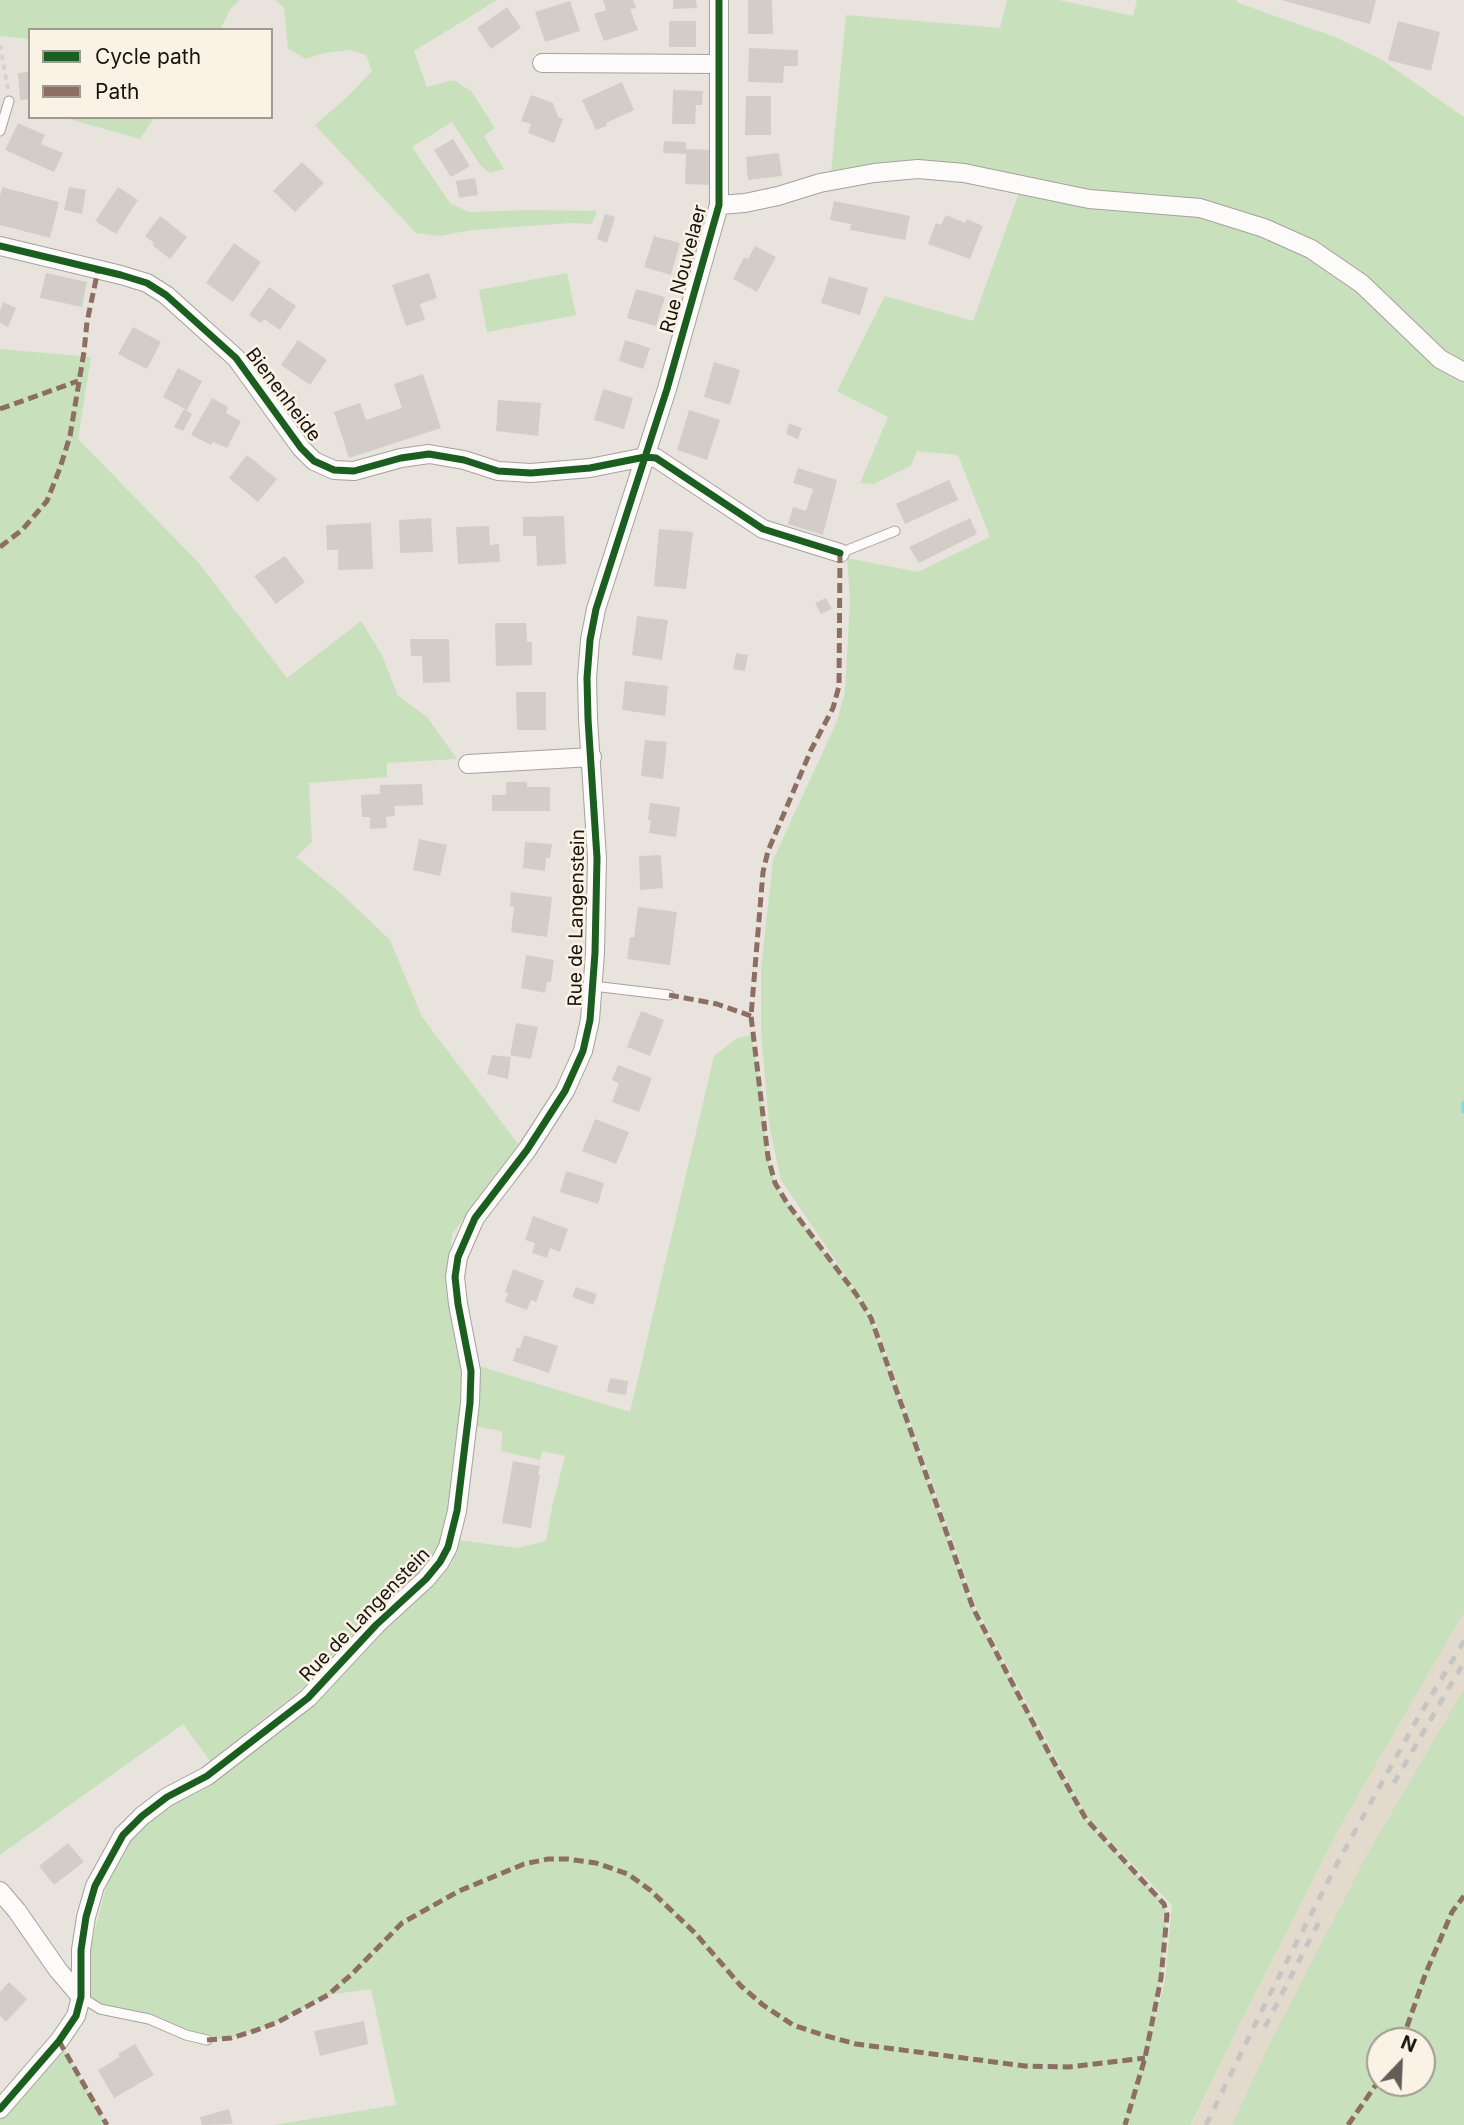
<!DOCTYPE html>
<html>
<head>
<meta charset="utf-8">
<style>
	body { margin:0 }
	#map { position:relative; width:1464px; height:2125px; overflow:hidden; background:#e8e4dd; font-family:Inter,sans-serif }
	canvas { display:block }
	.legend { position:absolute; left:28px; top:28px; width:245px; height:91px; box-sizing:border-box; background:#faf3e5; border:2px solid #a09a90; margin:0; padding:9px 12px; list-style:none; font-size:21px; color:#181511 }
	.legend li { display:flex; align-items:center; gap:14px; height:35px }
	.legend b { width:35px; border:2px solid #a09a90 }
	.north { position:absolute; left:1366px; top:2027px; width:70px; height:70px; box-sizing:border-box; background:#faf3e5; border:2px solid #a09a90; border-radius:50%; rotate:23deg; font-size:19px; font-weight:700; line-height:28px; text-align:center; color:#181511 }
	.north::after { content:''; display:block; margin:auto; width:24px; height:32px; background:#615d58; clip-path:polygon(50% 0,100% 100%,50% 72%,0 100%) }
</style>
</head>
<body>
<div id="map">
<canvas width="1464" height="2125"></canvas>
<ul class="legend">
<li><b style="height:9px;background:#1b5e20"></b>Cycle path</li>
<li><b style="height:9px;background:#8d6e63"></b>Path</li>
</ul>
<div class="north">N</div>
</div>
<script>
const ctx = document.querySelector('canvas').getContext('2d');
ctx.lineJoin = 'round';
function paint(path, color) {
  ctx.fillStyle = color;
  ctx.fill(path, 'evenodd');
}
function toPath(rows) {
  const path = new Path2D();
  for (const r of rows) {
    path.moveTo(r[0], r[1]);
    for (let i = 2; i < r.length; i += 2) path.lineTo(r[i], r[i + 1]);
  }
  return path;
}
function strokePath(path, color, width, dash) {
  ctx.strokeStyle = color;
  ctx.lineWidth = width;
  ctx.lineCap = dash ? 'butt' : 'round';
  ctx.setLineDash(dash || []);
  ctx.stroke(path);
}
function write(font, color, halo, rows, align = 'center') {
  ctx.font = font + ' Inter,sans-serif';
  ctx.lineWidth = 5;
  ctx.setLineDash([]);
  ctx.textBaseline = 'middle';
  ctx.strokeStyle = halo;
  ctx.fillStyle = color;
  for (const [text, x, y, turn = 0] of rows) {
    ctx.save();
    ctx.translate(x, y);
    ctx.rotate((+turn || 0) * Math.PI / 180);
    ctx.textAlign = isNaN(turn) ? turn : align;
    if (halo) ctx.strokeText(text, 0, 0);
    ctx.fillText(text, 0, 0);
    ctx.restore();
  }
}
paint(toPath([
	[1464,1612,1464,1689,1265,2053,1232,2125,1192,2125,1237,2029,1341,1825]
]), '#e2dacc');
paint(toPath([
	[0,0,240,0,231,8,220,30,30,30,30,39,0,36],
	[275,0,497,0,414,51,427,87,454,80,472,92,495,128,484,136,504,169,490,173,481,166,452,122,412,147,450,203,469,212,529,210,597,211,592,224,572,223,472,230,439,236,416,233,315,125,348,96,372,71,366,55,350,50,324,53,306,59,288,49,284,8],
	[1007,0,1059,0,1133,16,1137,0,1236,0,1238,3,1335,37,1382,60,1464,117,1464,367,1443,355,1368,281,1206,205,855,169,831,172,846,15,1000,28],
	[62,117,155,117,140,139],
	[1020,190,1199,213,1309,253,1359,287,1406,340,1434,363,1464,381,1464,1612,1341,1825,1237,2029,1191,2125,274,2125,396,2105,371,1989,328,1995,278,2022,254,2031,231,2038,207,2040,150,2014,102,2005,87,1995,88,1957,105,1891,116,1860,141,1827,381,1631,443,1574,452,1563,458,1540,517,1548,546,1541,552,1507,565,1456,542,1451,540,1460,501,1451,502,1431,474,1426,479,1366,630,1412,714,1056,737,1038,751,1035,760,1080,768,1157,775,1183,787,1203,856,1294,871,1318,973,1608,1086,1819,1164,1904,1167,1915,1161,1978,1150,2040,1165,1980,1172,1905,1087,1817,976,1607,873,1316,781,1180,769,1124,761,1031,761,968,773,860,837,721,845,692,850,601,847,558,918,572,990,537,958,455,917,451,911,466,873,484,860,483,888,417,837,391,885,296,973,321],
	[567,273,576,315,487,332,479,290],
	[0,349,91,357,78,439,198,562,287,678,361,621,382,655,398,696,427,717,457,759,387,763,387,777,309,783,312,842,296,857,345,897,390,940,422,1017,519,1145,452,1234,449,1270,465,1381,447,1538,417,1581,362,1624,308,1684,210,1761,183,1724,0,1855],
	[1464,1689,1464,2125,1232,2125,1265,2053,1366,1857],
	[1380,2041,1422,2041,1422,2083,1380,2083],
	[59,2041,107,2125,0,2125,0,2109]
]), '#c8e0bb');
strokePath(toPath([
	[1464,1103,1464,1111]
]), '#81dae0', 5);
paint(toPath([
	[603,0,633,0,636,8,630,9,638,30,604,41,594,14,606,10],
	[673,0,696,0,697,8,673,9],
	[748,0,772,0,773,34,748,34],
	[1281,0,1376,0,1370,24],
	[570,1,580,31,545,42,535,12],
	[507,7,521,28,491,49,477,28],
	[669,21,696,21,696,47,669,47],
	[1398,21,1440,32,1431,71,1388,60],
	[749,48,798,50,798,66,784,66,783,83,748,82],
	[30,72,30,99,20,100,18,73],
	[622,82,634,110,606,123,607,126,596,130,582,100],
	[673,90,703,91,702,105,696,105,695,124,672,124],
	[531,95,553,103,558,117,563,119,554,143,528,133,531,124,521,121],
	[746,96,771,96,771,135,745,135],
	[18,123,45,135,41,144,63,153,54,172,5,150],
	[453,139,470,166,451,177,434,150],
	[664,141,686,142,686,149,714,150,712,185,685,184,686,154,663,153],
	[779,153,782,176,748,180,746,157],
	[302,162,324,183,295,212,273,191],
	[475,178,478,195,459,198,456,181],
	[2,187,59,202,50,238,0,225,0,196],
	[69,187,86,190,82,214,64,210],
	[118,187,138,200,116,234,95,221],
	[834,201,910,216,905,240,850,230,851,224,830,220],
	[605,214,615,217,607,243,597,239],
	[946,215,965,223,967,219,983,226,970,259,928,244,936,223,941,225],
	[160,216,187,237,170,259,152,245,154,243,145,236],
	[654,236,680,243,671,275,644,267],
	[234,243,261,262,233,302,206,283],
	[755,246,776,257,757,292,733,279,744,257,748,259],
	[46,273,87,282,82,307,40,298],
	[429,273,437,298,420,304,425,320,406,326,392,285],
	[829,277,868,288,860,315,821,303],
	[269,287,296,306,280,330,264,319,261,323,249,315],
	[636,289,665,297,656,326,627,318],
	[3,302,16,308,8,327,0,323,0,310],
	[133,327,161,342,147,369,118,354],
	[298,340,327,360,310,385,281,365],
	[625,340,650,348,643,369,619,361],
	[714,362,740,370,730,405,704,397],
	[178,368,202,381,187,410,163,397],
	[423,374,441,428,349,458,334,412,360,403,366,420,402,408,394,384],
	[603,389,633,398,624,429,594,420],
	[212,398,228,407,226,413,241,421,227,448,213,442,211,445,191,435],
	[498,400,541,403,538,436,496,431],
	[184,409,192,414,183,431,174,427],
	[689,410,720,420,707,460,677,450],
	[789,423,802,428,798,439,786,434],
	[247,455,277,479,258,502,229,478],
	[798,468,837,480,823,535,788,524,793,507,806,511,813,489,793,483],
	[949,480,958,500,905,524,896,504],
	[564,516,566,564,537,566,536,536,523,536,523,517],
	[431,518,433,552,400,553,399,520],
	[970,518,977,534,919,563,909,547],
	[371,523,373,569,338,570,338,550,327,550,326,525],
	[489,526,490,545,499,544,500,562,458,564,456,527],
	[659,529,693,532,686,589,654,586],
	[285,556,305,582,276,604,254,576],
	[826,598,832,609,821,614,815,603],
	[637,616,668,620,662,660,632,655],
	[495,623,526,623,527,642,532,642,532,665,496,666],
	[410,639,449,639,450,682,423,683,422,656,411,656],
	[736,653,748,655,745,671,733,669],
	[625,681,668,686,665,716,622,710],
	[516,692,546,692,546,730,517,730],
	[645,740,667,742,663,779,641,776],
	[506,782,527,782,527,787,550,787,550,811,492,811,492,795,506,795],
	[422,784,423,805,394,806,395,816,386,817,387,828,370,829,370,817,362,817,361,795,380,794,380,785],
	[650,803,680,807,676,837,649,833,651,821,648,820],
	[419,839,447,845,440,876,413,870],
	[525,842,552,844,550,858,546,858,545,871,523,868],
	[661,855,663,888,640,890,639,856],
	[511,892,552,897,547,937,511,932,514,907,510,906],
	[638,907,677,912,670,965,627,959,630,937,634,937],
	[526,955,554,960,551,982,547,982,545,993,521,988],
	[641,1011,664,1020,650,1056,627,1047],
	[516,1023,538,1027,531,1059,510,1055],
	[492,1055,511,1057,508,1079,487,1074],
	[618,1065,652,1078,639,1112,612,1102,619,1083,612,1080],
	[595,1119,629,1132,616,1164,582,1151],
	[566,1171,604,1183,598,1204,560,1192],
	[533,1216,568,1229,560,1252,550,1248,547,1258,532,1253,535,1243,525,1240],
	[513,1269,544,1281,536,1302,531,1300,527,1310,505,1302,508,1293,505,1292],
	[576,1287,597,1294,593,1305,572,1297],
	[524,1335,558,1346,549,1373,513,1361,517,1347,520,1348],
	[610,1378,628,1381,626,1395,607,1392],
	[513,1461,540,1466,538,1474,540,1475,531,1528,502,1523],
	[68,1843,84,1862,54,1885,39,1866],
	[9,1982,27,1999,6,2022,0,2016,0,1992],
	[364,2021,368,2044,320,2056,314,2031],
	[135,2044,154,2075,114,2098,98,2070,120,2057,118,2054],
	[229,2109,233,2124,202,2125,200,2117]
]), '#d2cdc8');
const service = toPath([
	[0,131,9,101],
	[840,553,895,531],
	[593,986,669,995],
	[81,1997,100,2009,149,2019,186,2035,207,2040]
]);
const minor = toPath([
	[542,63,718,64],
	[719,205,745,203,778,196,820,183,874,173,918,169,964,173,1089,199,1200,208,1264,228,1311,249,1362,284,1440,359,1464,372],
	[0,246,121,275,147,283,166,295,236,358,301,448,314,461,334,470,354,471,401,458,429,454,464,460,498,471,531,473,590,468,645,457,656,458,763,529,840,553],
	[468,764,592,757],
	[0,1891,17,1911,58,1970,81,1997],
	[0,2109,59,2041,76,2016,81,1997,81,1950,86,1917,95,1886,123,1835,142,1816,167,1797,207,1776,308,1698,376,1625,426,1579,440,1562,448,1547,457,1511,470,1403,471,1371,458,1304,455,1277,458,1257,475,1218,527,1150,565,1091,583,1051,590,1020,595,953,597,858,588,719,587,678,590,640,596,609,667,389,719,205,719,0]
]);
strokePath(service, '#a5a29d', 11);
strokePath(minor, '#a5a29d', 20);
strokePath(toPath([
	[0,45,8,89]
]), '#d3d1cf', 3.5, [5, 5]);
strokePath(service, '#fcfbfa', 9);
strokePath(minor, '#fcfbfa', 18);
strokePath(toPath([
	[1394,1783,1464,1662],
	[1265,2027,1321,1918],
	[1206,2125,1269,1996,1339,1860,1415,1723,1464,1641]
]), '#c7c5c4', 5, [9, 9]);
strokePath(toPath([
	[0,409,78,381],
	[0,547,22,530,47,501,60,468,70,436,84,352,87,322,98,270],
	[840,553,839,686,833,708,811,750,768,851,763,872,751,1016,768,1157,775,1183,787,1203,856,1294,871,1318,973,1608,1051,1757,1086,1819,1164,1904,1167,1915,1161,1978,1145,2058,1125,2125],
	[669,995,717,1004,751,1016],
	[207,2040,231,2038,254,2031,278,2022,328,1995,352,1974,402,1923,459,1891,524,1864,548,1859,567,1859,596,1863,628,1874,650,1890,695,1933,741,1986,763,2005,793,2025,823,2035,856,2044,1025,2066,1069,2067,1145,2058],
	[59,2041,107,2125],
	[1402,2041,1425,1975,1452,1912,1464,1896],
	[1348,2125,1380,2079]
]), '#8d6e63', 5, [10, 5]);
strokePath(toPath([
	[0,246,121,275,147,283,166,295,236,358,301,448,314,461,334,470,354,471,401,458,429,454,464,460,498,471,531,473,590,468,645,457,656,458,763,529,840,553],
	[0,2109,59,2041,76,2016,81,1997,81,1950,86,1917,95,1886,123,1835,142,1816,167,1797,207,1776,308,1698,376,1625,426,1579,440,1562,448,1547,457,1511,470,1403,471,1371,458,1304,455,1277,458,1257,475,1218,527,1150,565,1091,583,1051,590,1020,595,953,597,858,588,719,587,678,590,640,596,609,667,389,719,205,719,0]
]), '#1b5e20', 7);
write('19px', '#181511', '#faf3e5', [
	["Rue Nouvelaer",684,269,-75],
	["Bienenheide",283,395,53],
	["Rue de Langenstein",577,918,-89],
	["Rue de Langenstein",365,1615,-46]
]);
</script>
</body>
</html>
